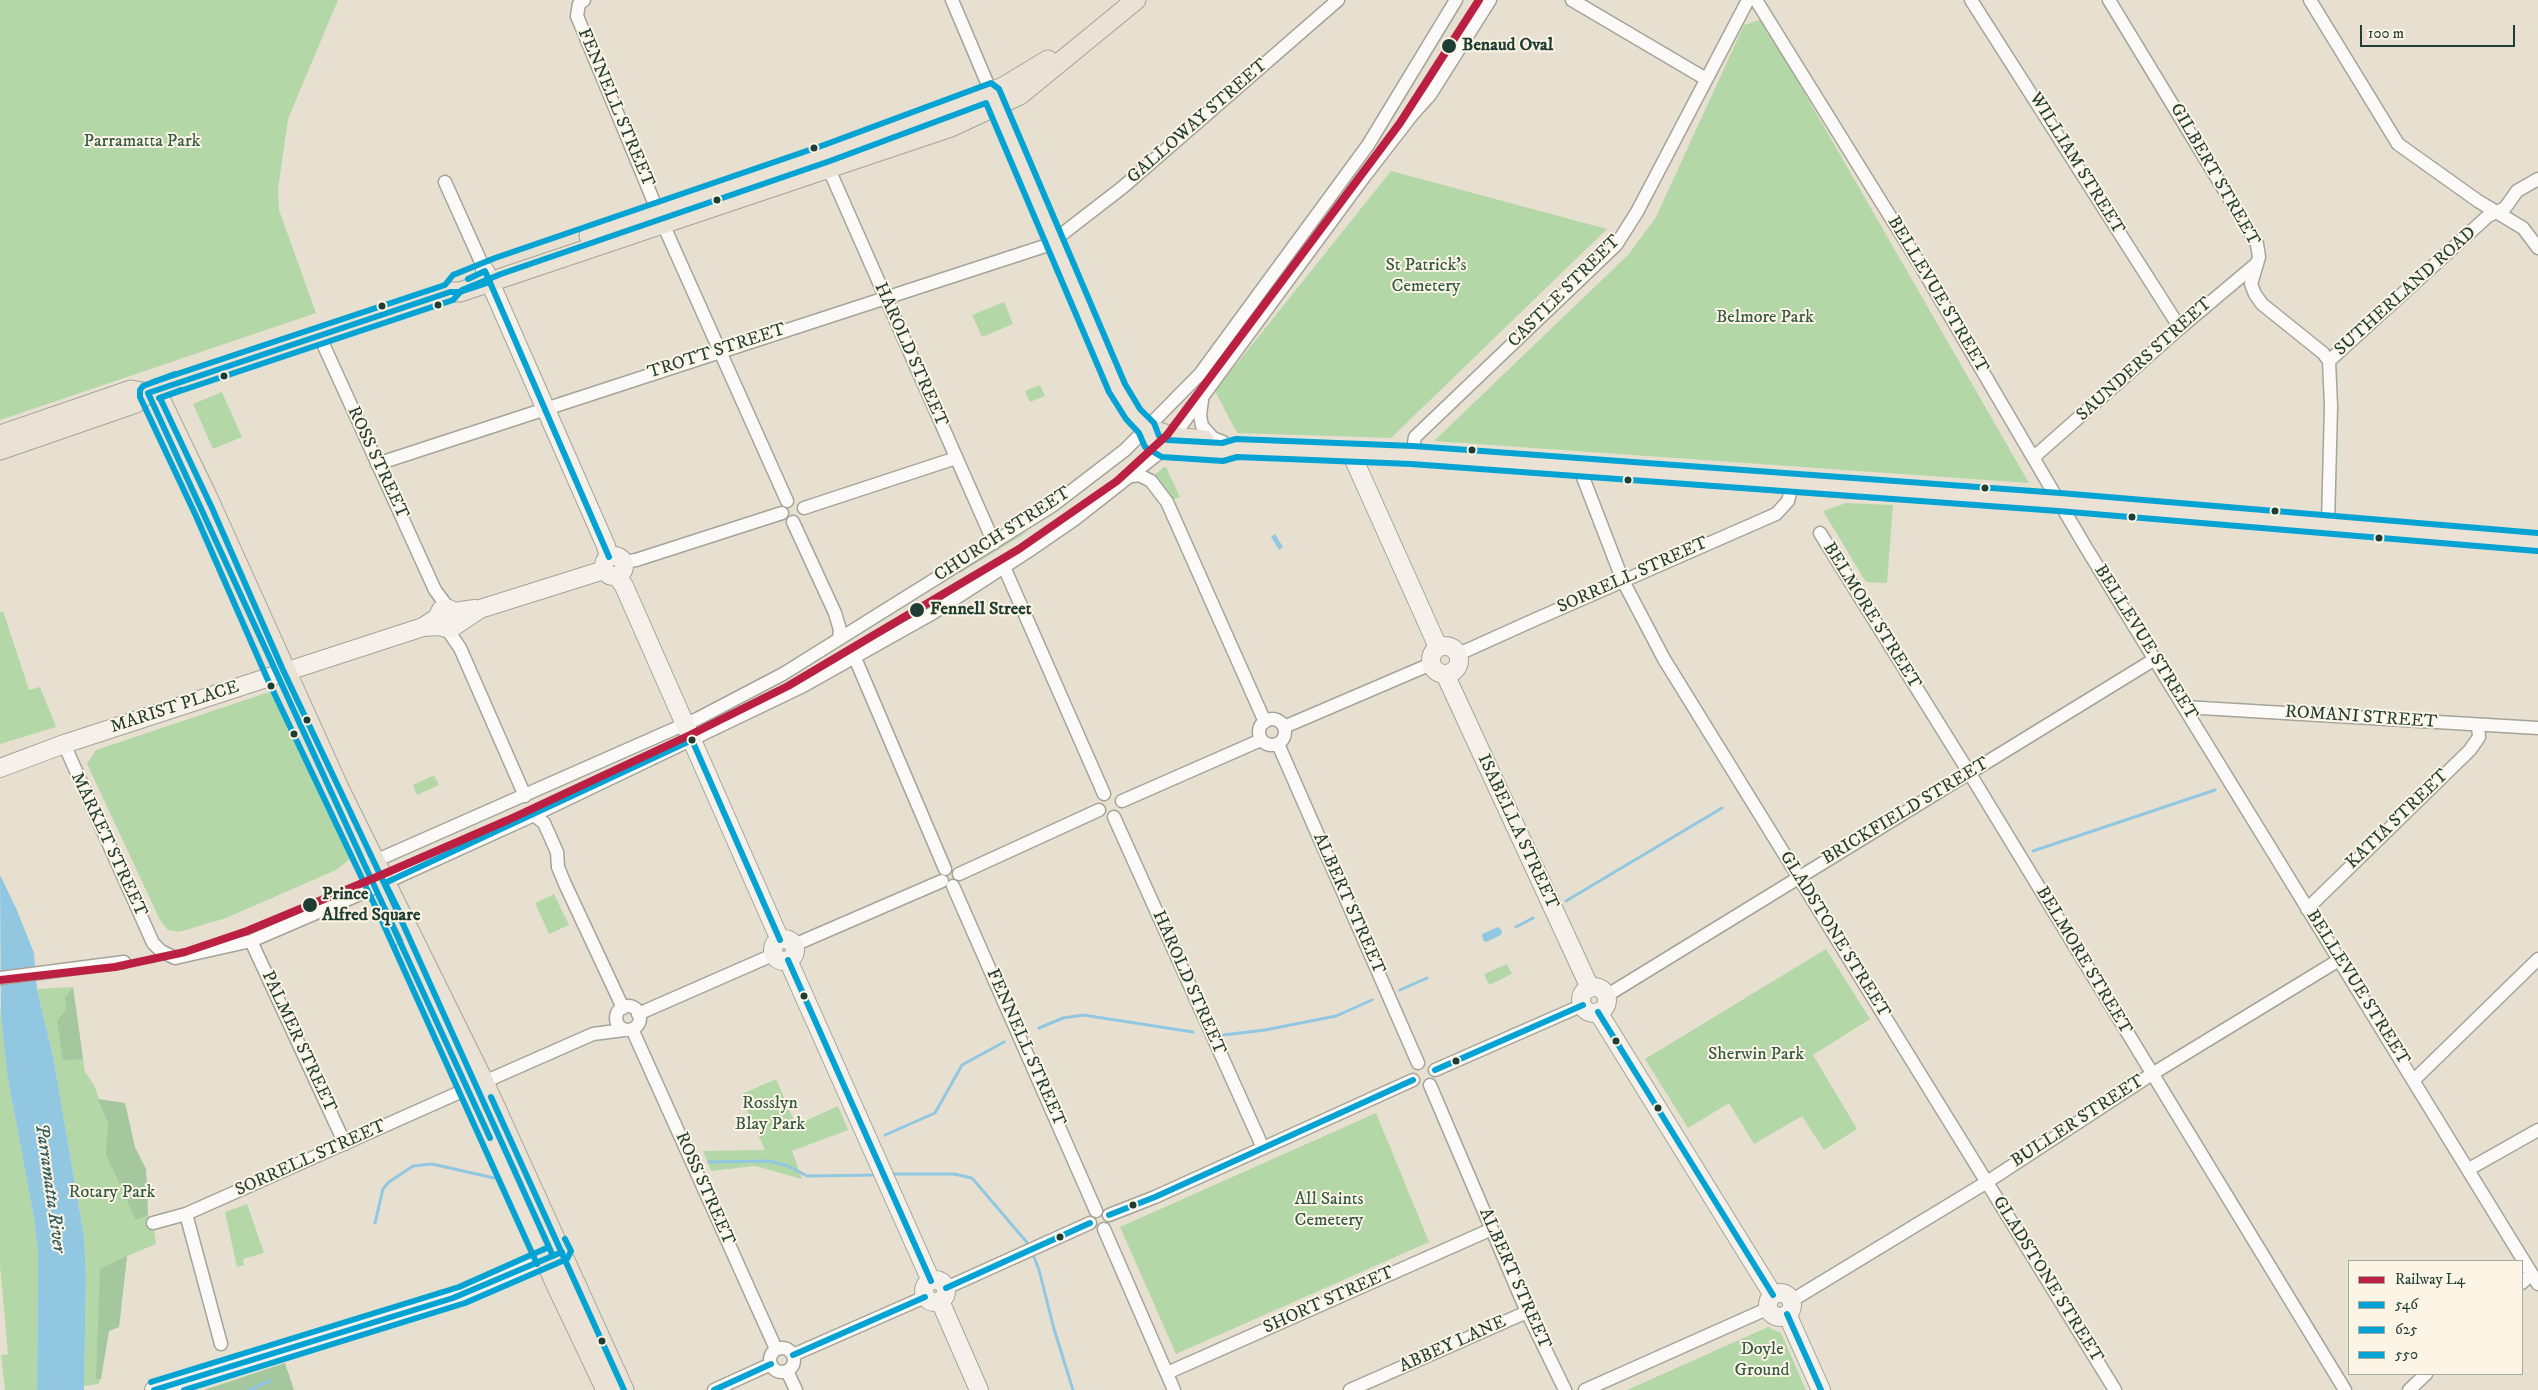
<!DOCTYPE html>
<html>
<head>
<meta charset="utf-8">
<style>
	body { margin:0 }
	#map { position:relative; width:2538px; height:1390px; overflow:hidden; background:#e7e0d0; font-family:"IM FELL DW Pica",serif }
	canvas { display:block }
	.legend { position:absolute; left:2348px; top:1260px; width:175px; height:115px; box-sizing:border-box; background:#fcf5e5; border:1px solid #a4ab9e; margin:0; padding:6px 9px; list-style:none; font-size:15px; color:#1f3d34 }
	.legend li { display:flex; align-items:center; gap:10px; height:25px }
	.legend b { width:25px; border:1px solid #a4ab9e }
	.scale { position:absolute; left:2360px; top:25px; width:155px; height:22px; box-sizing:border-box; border:2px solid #1f3d34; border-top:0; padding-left:6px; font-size:15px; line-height:18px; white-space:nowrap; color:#1f3d34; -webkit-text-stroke:4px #fcf5e5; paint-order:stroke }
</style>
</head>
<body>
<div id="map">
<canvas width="2538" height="1390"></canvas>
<ul class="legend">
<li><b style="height:6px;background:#bb2043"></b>Railway L4</li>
<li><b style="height:6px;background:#05a3d3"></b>546</li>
<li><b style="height:6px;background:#05a3d3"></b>625</li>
<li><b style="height:6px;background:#05a3d3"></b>550</li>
</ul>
<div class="scale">100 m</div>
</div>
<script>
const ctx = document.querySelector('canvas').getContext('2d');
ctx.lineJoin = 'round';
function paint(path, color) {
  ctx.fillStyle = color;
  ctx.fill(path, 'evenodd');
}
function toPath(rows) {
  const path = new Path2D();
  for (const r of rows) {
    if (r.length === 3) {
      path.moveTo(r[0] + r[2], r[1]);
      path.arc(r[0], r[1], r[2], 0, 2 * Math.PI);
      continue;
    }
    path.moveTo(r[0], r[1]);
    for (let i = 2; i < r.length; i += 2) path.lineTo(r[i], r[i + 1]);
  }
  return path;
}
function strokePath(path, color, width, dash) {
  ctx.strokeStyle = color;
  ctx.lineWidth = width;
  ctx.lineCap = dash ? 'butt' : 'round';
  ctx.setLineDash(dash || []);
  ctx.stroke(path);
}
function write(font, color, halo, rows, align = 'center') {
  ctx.font = font + ' "IM FELL DW Pica",serif';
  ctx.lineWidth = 4;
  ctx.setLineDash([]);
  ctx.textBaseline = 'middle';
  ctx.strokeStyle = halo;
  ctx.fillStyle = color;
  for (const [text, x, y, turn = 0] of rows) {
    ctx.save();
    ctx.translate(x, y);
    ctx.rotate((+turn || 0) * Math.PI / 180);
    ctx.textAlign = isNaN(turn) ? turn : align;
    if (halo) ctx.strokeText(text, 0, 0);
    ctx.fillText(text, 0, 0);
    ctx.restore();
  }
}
paint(toPath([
	[0,0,338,0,288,119,278,189,279,210,316,313,0,420],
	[1762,19,2029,483,1434,441,1629,254,1656,217,1744,25],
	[1391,171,1607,229,1391,438,1237,433,1215,391],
	[1004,302,1013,324,982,337,972,315],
	[1040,385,1045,396,1030,402,1025,391],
	[222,392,242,437,213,449,193,404],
	[1164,467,1166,467,1180,497,1172,500,1152,477],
	[1846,503,1893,505,1887,583,1866,582,1823,511],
	[1031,530,960,573,958,569,1000,544],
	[3,611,29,690,40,687,56,727,0,744,0,612],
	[269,692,277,696,350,859,336,870,226,918,179,932,168,930,160,920,87,764,96,750],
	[434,775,439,785,417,795,413,785],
	[554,894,569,925,549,934,535,903],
	[1826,949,1870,1019,1813,1055,1857,1129,1824,1150,1802,1116,1754,1144,1729,1103,1688,1128,1645,1059],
	[1507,964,1512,974,1489,985,1484,974],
	[73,987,85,1072,94,1085,108,1123,107,1154,139,1171,146,1169,148,1215,153,1223,156,1244,127,1256,119,1327,109,1331,99,1384,84,1386,86,1276,84,1237,54,1061,37,989],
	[0,1005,7,1074,34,1218,38,1253,37,1390,5,1390,1,1355,8,1354,0,1265],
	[776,1079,796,1125,838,1106,848,1130,792,1151,802,1179,755,1166,711,1171,703,1151,765,1150,740,1095],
	[1376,1113,1429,1242,1176,1354,1120,1227],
	[247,1204,264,1253,243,1259,244,1265,237,1267,225,1212],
	[1768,1327,1781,1333,1806,1390,1627,1390]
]), '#b4d7a8');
paint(toPath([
	[73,988,83,1059,63,1060,57,1021,66,1010,65,997],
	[98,1099,125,1103,135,1147,146,1169,148,1215,136,1220,106,1154,108,1123],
	[127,1256,119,1327,109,1331,101,1379,96,1379,100,1269],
	[285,1363,294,1390,204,1390]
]), '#a5c79d');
paint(toPath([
	[1275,534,1283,547,1279,550,1271,537],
	[0,875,16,908,34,953,37,989,54,1061,84,1237,86,1276,84,1390,37,1390,38,1254,34,1218,7,1074,1,1016],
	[1498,927,1502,931,1501,935,1486,942,1483,940,1482,934]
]), '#92c7e2');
strokePath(toPath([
	[2033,851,2215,790],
	[1566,901,1722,808],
	[1516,927,1533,918],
	[1400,990,1427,978],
	[1039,1028,1063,1018,1083,1015,1193,1032],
	[1223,1035,1265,1030,1336,1016,1372,1000],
	[885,1135,935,1113,962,1065,1004,1042],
	[709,1162,770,1161,788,1166,807,1176,877,1175],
	[891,1174,954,1174,972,1178,1030,1246],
	[375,1223,383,1189,389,1182,413,1166,432,1164,494,1178],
	[1032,1252,1039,1270,1054,1329,1073,1390],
	[249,1390,270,1381]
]), '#92c7e2', 3);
const street = toPath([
	[584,0,579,4,577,16,663,224,787,501],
	[952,0,991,92],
	[1572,0,1706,79],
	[1756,0,1919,263,2085,546,2538,1284],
	[1971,0,2180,328],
	[2109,0,2257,244,2259,257,2251,284,2255,294,2262,304,2323,353,2329,361,2331,406,2328,524],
	[2310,0,2398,144,2478,201,2523,228,2538,248],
	[828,167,994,543],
	[445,182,485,271],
	[319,335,435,590,449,609],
	[2329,361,2488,216,2505,208,2517,191,2538,179],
	[1202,400,1200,415,1202,426,1213,438,1223,442],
	[1412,455,1415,437,1616,245,1637,212,1748,0],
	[2034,457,2180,328,2256,264],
	[377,464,1048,245,1123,187,1338,0],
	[1579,467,1623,581,1664,659,2115,1390],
	[1132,476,1139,475,1151,481,1167,502,1265,722],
	[804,508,956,458],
	[793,522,835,613,840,630,839,638],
	[1820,533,1970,774,2345,1390],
	[623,562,636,560,782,513],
	[1004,567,1104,794],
	[447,629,460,648,525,796],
	[1459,657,1463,652,1534,620,1776,514,1788,501,1793,482],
	[855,658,945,869],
	[2184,707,2538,728],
	[1272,732,13],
	[1284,727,1431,664],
	[64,744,153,943,161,951,175,958,251,941,360,894,534,815,803,686,933,613,1027,552,1075,519,1164,449,1364,177,1412,115,1430,95,1490,0],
	[1278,744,1418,1063],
	[1122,801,1261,740],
	[534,815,544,823,557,852,558,867,565,884,623,1008],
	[1114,817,1263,1148],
	[375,861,699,718,783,674,1052,506,1125,450,1200,374,1368,145,1456,0],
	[959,874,1099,810],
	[953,886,1096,1211],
	[2307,909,2470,750,2479,737,2478,726],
	[251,941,345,1144],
	[794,945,942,881],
	[0,978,124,962],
	[1606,996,2155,659],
	[628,1018,12],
	[638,1014,775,954],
	[632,1029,776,1349],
	[1435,1070,1583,1005],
	[2414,1080,2538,959],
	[484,1082,593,1034,624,1030],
	[1430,1085,1527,1312,1565,1390],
	[2469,1169,2538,1130],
	[186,1214,221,1344],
	[1109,1215,1155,1197,1413,1080],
	[153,1223,186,1214,467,1089],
	[1104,1229,1174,1390],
	[2522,1283,2531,1274],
	[946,1288,1090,1223],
	[1791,1301,1987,1182,2152,1074,2339,960],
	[782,1360,12],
	[793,1355,925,1297],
	[787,1371,796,1390],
	[1167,1373,1492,1229],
	[714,1390,771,1364],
	[1350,1390,1527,1312],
	[1585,1390,1769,1308],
	[2409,1390,2426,1374]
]);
const secondary = toPath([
	[485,271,606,546,609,557],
	[1351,453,1438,647],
	[614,566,10],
	[617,576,624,586,780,940],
	[439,626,437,618,441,610,449,609,454,612,475,609],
	[423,627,439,626,450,629,480,609,604,570],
	[1445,660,14],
	[1445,674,1590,988],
	[0,768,64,744,423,627,437,618],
	[784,950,11],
	[788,960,931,1281],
	[1594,1000,13],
	[1598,1012,1773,1295],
	[935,1291,11],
	[1780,1305,12],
	[940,1301,979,1390],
	[1787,1314,1821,1390],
	[154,1390,453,1298,557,1254]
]);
const primary = toPath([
	[991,92,1117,388,1133,414,1147,428,1152,442,1164,449,1223,452,1236,448,1412,455,1843,488,2059,502,2538,542],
	[589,236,960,106,1005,86,1048,60],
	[156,390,208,498,339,788,484,1082,624,1390],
	[1147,428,1174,437,1204,440],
	[0,435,131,390,148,393],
	[0,450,136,403,148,393,172,384,450,292,460,292,951,127,1020,95,1136,0],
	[405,950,557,1287,606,1390]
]);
strokePath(street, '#a4a499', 15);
strokePath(secondary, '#a4a499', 20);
strokePath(primary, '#a4a499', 21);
strokePath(street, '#fbfaf8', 12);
strokePath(secondary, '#f5f0ea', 18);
strokePath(primary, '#eae2d5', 19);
strokePath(toPath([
	[468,279,485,271,609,557],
	[490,282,460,292,450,292,148,393,490,1138],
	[692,740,780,940],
	[403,919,385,883,692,740],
	[788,960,931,1281],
	[1598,1012,1773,1295],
	[1435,1070,1583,1005],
	[491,1097,624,1390],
	[1109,1215,1155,1197,1413,1080],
	[946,1288,1090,1223],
	[1787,1314,1821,1390],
	[793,1355,925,1297],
	[154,1390,453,1298,562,1252],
	[714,1390,771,1364]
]), '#05a3d3', 6);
strokePath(toPath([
	[175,374,143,386,140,390,140,397,196,516,267,678,377,910,537,1264],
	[159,398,453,300,462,290,501,274,830,161,986,103,1109,392,1126,419,1139,433,1145,447,1162,457,1223,461,1237,457,1411,464,2058,511,2537,551],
	[184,1390,465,1303,567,1259,571,1251,565,1239]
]), '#05a3d3', 6);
strokePath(toPath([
	[153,382,445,285,453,275,495,258,824,145,991,83,999,89,1125,384,1140,409,1154,423,1159,436,1167,440,1222,443,1236,439,1413,446,2060,493,2538,533],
	[181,390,160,398,212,508,283,670,393,902,553,1256],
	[151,1382,459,1287,549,1247]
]), '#05a3d3', 6);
strokePath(toPath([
	[0,980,115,967,185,952,247,931,372,879,508,820,690,735,788,686,1019,549,1117,481,1167,435,1400,123,1479,0]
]), '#bb2043', 8);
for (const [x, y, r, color] of [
	[1449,46,8,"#1f3d34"],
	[814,148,4.5,"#1f3d34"],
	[717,200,4.5,"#1f3d34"],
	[438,305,4.5,"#1f3d34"],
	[382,306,4.5,"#1f3d34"],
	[224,376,4.5,"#1f3d34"],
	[1472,450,4.5,"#1f3d34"],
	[1628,480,4.5,"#1f3d34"],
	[1985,488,4.5,"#1f3d34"],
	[2275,511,4.5,"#1f3d34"],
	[2132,517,4.5,"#1f3d34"],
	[2379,538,4.5,"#1f3d34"],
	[917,610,8,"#1f3d34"],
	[271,686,4.5,"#1f3d34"],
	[307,720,4.5,"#1f3d34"],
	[294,734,4.5,"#1f3d34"],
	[692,740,4.5,"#1f3d34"],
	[310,905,8,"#1f3d34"],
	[804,996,4.5,"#1f3d34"],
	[1616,1041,4.5,"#1f3d34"],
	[1456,1061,4.5,"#1f3d34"],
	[1658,1108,4.5,"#1f3d34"],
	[1133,1205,4.5,"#1f3d34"],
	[1060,1237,4.5,"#1f3d34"],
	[602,1341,4.5,"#1f3d34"]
]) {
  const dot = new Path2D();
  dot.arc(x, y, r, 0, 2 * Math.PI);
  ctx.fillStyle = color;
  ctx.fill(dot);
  strokePath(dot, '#fcf5e5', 2);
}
write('bold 18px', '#1f3d34', '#fcf5e5', [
	["Benaud Oval",1462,46],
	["Fennell Street",930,610],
	["Prince",322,895],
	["Alfred Square",322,916]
], 'left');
write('18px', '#1f3d34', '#fcf5e5', [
	["FENNELL STREET",615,108,67],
	["GALLOWAY STREET",1198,122,-41],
	["WILLIAM STREET",2076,164,58],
	["GILBERT STREET",2214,175,60],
	["CASTLE STREET",1565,292,-45],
	["SUTHERLAND ROAD",2406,292,-42],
	["BELLEVUE STREET",1937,295,59],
	["TROTT STREET",717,352,-18],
	["HAROLD STREET",910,355,66],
	["SAUNDERS STREET",2145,360,-42],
	["ROSS STREET",377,463,65],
	["CHURCH STREET",1003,535,-33],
	["SORRELL STREET",1633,576,-24],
	["BELMORE STREET",1871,616,58],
	["BELLEVUE STREET",2145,643,58],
	["MARIST PLACE",175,708,-18],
	["ROMANI STREET",2361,718,4],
	["BRICKFIELD STREET",1906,812,-31],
	["KATIA STREET",2398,820,-44],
	["ISABELLA STREET",1517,832,65],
	["MARKET STREET",108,845,65],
	["ALBERT STREET",1348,904,66],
	["GLADSTONE STREET",1834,935,58],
	["BELMORE STREET",2083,961,59],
	["HAROLD STREET",1188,983,66],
	["BELLEVUE STREET",2357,988,58],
	["PALMER STREET",298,1042,65],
	["FENNELL STREET",1025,1048,66],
	["BULLER STREET",2078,1122,-33],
	["SORRELL STREET",311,1159,-24],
	["ROSS STREET",704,1189,66],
	["ALBERT STREET",1514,1279,66],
	["GLADSTONE STREET",2047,1280,58],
	["SHORT STREET",1329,1301,-24],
	["ABBEY LANE",1453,1345,-24]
]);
write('18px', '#345a45', '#fcf5e5', [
	["Parramatta Park",142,142],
	["St Patrick's",1426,266],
	["Cemetery",1426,287],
	["Belmore Park",1765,318],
	["Sherwin Park",1756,1055],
	["Rosslyn",770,1104],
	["Blay Park",770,1125],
	["Rotary Park",112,1193],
	["All Saints",1329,1200],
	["Cemetery",1329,1221],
	["Doyle",1762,1350],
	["Ground",1762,1371]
]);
write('italic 19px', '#335d61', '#fcf5e5', [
	["Parramatta River",49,1188,82]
]);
</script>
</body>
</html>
